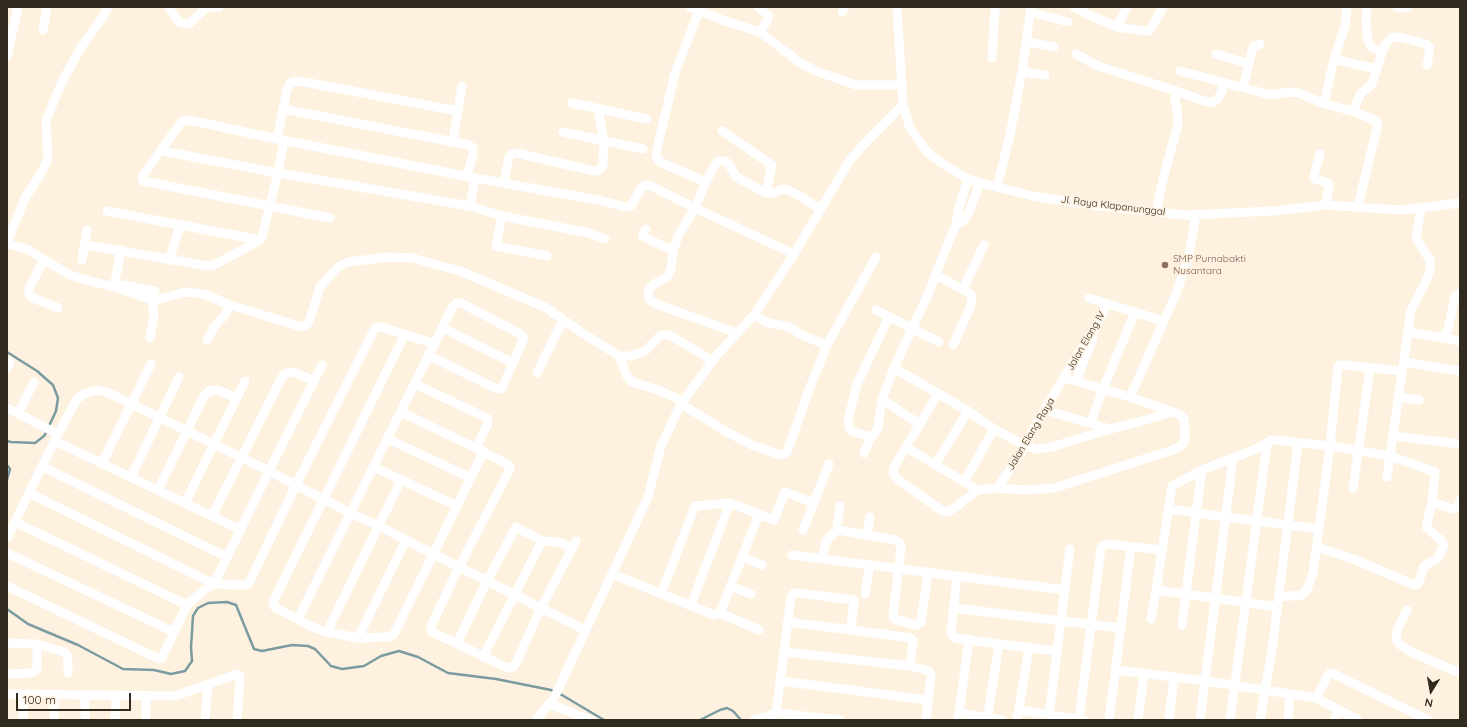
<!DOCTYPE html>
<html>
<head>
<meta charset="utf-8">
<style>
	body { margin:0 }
	#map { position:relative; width:1467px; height:727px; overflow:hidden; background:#fef1e0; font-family:Quicksand,sans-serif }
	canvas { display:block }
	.frame { position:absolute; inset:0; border:8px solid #312a1f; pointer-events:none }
	.north { position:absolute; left:1411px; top:671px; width:40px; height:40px; -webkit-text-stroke:3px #fef1e0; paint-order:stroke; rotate:191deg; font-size:11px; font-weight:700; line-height:16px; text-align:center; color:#312a1f }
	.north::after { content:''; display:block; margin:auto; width:14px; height:18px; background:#312a1f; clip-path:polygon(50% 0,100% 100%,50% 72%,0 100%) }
	.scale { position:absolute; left:16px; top:693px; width:115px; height:18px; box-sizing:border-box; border:2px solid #312a1f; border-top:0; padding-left:5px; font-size:12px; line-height:14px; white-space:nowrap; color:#312a1f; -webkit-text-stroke:3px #fef1e0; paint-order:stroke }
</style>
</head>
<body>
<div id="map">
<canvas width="1467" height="727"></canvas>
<div class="frame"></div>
<div class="north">N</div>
<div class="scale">100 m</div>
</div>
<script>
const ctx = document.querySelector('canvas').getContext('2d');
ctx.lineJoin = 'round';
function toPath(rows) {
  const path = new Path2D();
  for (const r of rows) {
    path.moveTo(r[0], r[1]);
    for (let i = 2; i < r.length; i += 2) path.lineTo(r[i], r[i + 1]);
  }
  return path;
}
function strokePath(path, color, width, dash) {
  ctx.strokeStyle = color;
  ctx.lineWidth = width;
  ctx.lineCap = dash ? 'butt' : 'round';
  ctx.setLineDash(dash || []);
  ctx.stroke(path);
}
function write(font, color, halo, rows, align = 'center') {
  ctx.font = font + ' Quicksand,sans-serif';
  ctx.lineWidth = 3;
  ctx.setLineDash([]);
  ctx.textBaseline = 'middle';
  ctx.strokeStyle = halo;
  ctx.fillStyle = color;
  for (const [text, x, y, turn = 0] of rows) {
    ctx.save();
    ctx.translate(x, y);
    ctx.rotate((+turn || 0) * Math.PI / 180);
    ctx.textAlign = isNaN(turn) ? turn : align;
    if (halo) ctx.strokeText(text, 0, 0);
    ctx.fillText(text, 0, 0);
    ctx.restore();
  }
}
strokePath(toPath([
	[7,352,37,371,53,385,58,398,56,411,49,426],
	[7,441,11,442,35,443,44,436,47,431],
	[7,465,10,469,7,480],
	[7,609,28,624,78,645,123,669,154,670,171,674,185,671,192,661,191,647,193,616,198,608,208,603,227,602,236,605,254,649,262,651,292,645,308,646,315,649,331,666,342,669,364,666,381,656,399,651,418,657,448,673,496,679,551,690,562,695,604,720],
	[700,720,720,710,727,708,733,711,741,720]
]), '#7a9ba0', 2.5);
strokePath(toPath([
	[169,7,179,22,186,24,190,23,207,7],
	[210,7,219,7],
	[690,7,725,21,760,32,799,62,816,71,856,85,902,85],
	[758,7,768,15,768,19,760,32],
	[897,7,903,105,910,128,927,152,940,162,968,179,980,183,1033,196,1098,206,1185,215,1274,211,1326,205,1401,210,1460,203],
	[1074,7,1087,14,1117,27,1144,31,1149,31,1153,25,1163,7],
	[1367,7,1366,22,1368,41,1371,47,1382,52],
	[1397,7,1402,8,1408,7],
	[699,11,675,73,656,153,657,158,660,162,706,182,695,208,678,236,673,251,671,269,667,277,653,285,649,289,648,294,650,300,656,304,737,333],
	[842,12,845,7],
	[1030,12,1068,22],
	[1117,27,1127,7],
	[43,30,47,7],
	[1027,42,1054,47],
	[1076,54,1098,66,1176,91],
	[1216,54,1249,64],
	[7,57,18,7],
	[992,58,995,10,997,7],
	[1334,59,1376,69],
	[1180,71,1267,94,1275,94,1292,92,1299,93,1324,104,1353,111,1361,93,1372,84,1382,52,1387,42,1391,38,1399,37,1426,44,1430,48,1427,65],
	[1022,72,1045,75],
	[1243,87,1253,47,1260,44],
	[572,103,647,119],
	[1324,104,1334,59,1345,26,1347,7],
	[283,109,469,145,473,148,473,154,467,176],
	[1353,111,1376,121,1378,124,1358,206],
	[722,131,772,165,766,193],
	[563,132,643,149],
	[277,139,287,90,290,83,299,81,458,111],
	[453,141,462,86],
	[162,151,278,173,470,206,502,216,589,233,605,239],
	[1320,154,1314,176,1315,179,1328,183,1329,185,1326,205],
	[706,182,716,163,719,161,725,161,729,164,736,177,766,193,774,193,782,189,786,189,802,197,820,209],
	[504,183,509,157,512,154,517,153,594,171,599,170,603,166,604,141,598,109],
	[997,187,1010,135,1022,72,1031,7],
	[470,206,475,178],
	[107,211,260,240],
	[1156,212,1163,179,1178,124,1177,108,1175,101,1176,91,1207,102,1213,102,1218,99,1225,83],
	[502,216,496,246,547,256],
	[330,218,143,181,142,177,179,125,183,121,189,120,277,139,475,178,603,201,625,207,631,206,642,187,646,185,651,186,695,208,794,254],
	[956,225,963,221,969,212,980,183],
	[646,229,643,233,643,236,646,238,673,251],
	[7,243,25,198,42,172,48,158,46,120,62,82,81,47,103,17,108,7],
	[7,244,27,249,68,274,79,278,114,287,152,300,161,299,185,292,195,293,206,295,230,305,302,327,306,325,309,322,320,287,338,267,348,262,389,257,412,258,460,271,545,307,581,332,619,356,631,356,640,353,646,350,661,335,665,335,671,336,713,361],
	[85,245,208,266,214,265,255,243,262,237,278,173,284,140],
	[44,259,29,289,29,293,31,297,58,308],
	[82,260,87,230],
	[169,260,180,226],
	[936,275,971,294,972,300,970,308,953,345],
	[123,285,155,291],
	[114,287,121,250],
	[963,289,984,245],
	[1089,298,1163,321],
	[876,310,939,342],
	[754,315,769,323,789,327,795,330,799,334,827,345],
	[443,328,513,363],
	[1409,332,1460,341],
	[405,334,273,602,273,605,276,608,317,629,327,632,358,638,406,540],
	[1440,337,1446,333,1448,329,1455,296,1460,293],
	[150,338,154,315,152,300],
	[207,340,214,327,225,315,230,305],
	[619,356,627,376,632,382,658,390,683,401],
	[1404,362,1460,371],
	[322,365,269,471,214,584,29,493,58,434,77,399,84,394,97,390,109,393,269,471,350,513,379,526,433,554,585,630],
	[7,368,10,362],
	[894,368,968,411,994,429,1026,446,1037,449,1052,447,1110,429,1135,423,1172,412],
	[537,373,563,320],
	[1076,381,1093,338],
	[415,384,487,418,488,423,476,448,509,465,510,469,459,567,432,624,431,628,432,632,508,668,513,667,516,663,541,608,576,541],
	[938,394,894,467,893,472,897,479,944,512,950,511,978,490,997,488,1026,490,1054,488,1173,450,1182,445,1185,439,1184,418,1179,414,1130,397,1065,378],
	[1130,397,1175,296,1188,260,1196,215],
	[1398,397,1419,400],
	[882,399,919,424],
	[681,404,725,431,752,445,780,455,784,454,787,452,809,390,827,345,876,257],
	[7,408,58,434],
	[1045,410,1110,429],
	[401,412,476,448],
	[18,413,34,382],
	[1091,422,1103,389,1135,312],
	[1393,436,1460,444],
	[871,437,852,431,849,428,848,421,857,384,889,317],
	[388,439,471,478],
	[55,441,241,530],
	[906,447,978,490],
	[864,453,871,437,875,434,878,427,882,399,894,368,929,292,944,253,956,225,958,210,968,179],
	[102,463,151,364],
	[935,465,968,411],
	[43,467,227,557],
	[374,467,457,506],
	[1202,470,1196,513,1319,529],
	[131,477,179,377],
	[1387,477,1411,310,1425,283,1430,271,1430,260,1418,242,1416,237,1421,209],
	[964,482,994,429],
	[997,488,1026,446,1032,431,1076,357,1099,322,1107,304],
	[1353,488,1370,368],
	[158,490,204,396,209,391,217,390,237,398],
	[1432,502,1453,509,1457,508,1460,500],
	[185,503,245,381],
	[840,506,837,528,839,530,895,540,900,543,901,547,893,616,896,620,917,625,921,622,928,572],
	[1169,509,1196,513,1182,625],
	[212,516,282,377,286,373,294,372,314,381],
	[15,522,187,605],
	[803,530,829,464],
	[867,535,870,517],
	[7,538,29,493],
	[7,553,174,632,187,605,203,591,214,584,243,585,249,583,296,485,375,328,381,327,435,344],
	[792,555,1065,590],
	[742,557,762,565],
	[822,558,826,541,838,529],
	[612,574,714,615,720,613,759,514],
	[957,576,951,632,953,636,956,638,999,644,1057,651],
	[7,586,159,659,162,658,174,632],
	[730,586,751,594],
	[1156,590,1172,486,1202,470,1256,449,1271,440,1276,440,1330,446,1390,456,1435,472,1432,502,1426,527,1442,541,1444,546,1437,559,1424,566,1418,584,1414,585,1353,559,1317,547],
	[661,594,695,506,730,503,774,520,785,492,814,503],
	[865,594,870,565],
	[1279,597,1302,595,1307,589,1313,573,1330,446,1338,367,1340,365,1344,365,1402,371],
	[691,605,730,503],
	[953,608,1121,628],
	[1407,610,1397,630,1396,640,1399,644,1411,652,1460,673],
	[720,613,759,630],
	[298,619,453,306,457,303,461,303,522,335,524,338,502,388,499,389,497,389,430,356],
	[1151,619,1156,590,1278,607],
	[787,622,852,630],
	[327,632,401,480],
	[358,638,388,637,394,634,484,451],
	[7,643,37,644,64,652,67,655,68,660,68,673],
	[457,643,487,581,516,527,542,541,559,542,573,548],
	[785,652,910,666],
	[483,657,542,541],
	[1116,670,1206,681,1290,694],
	[7,674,31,673,35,671,37,668,37,644],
	[781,681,928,700],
	[7,694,175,696,237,674,240,676,240,680,237,720],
	[54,694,54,720],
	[1316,698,1327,677,1330,673,1332,673,1428,720],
	[550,704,590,720],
	[1019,710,1084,720],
	[959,713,1002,720],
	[1049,715,1070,549],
	[1079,719,1101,548,1104,545,1108,544,1162,550],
	[23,720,24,694],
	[85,720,85,695],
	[115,720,116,695],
	[146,720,146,696],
	[205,720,208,684],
	[536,720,554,698,648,497,661,446,681,404,717,355,754,315,794,254,850,160,866,142,903,105],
	[754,720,776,713,840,720],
	[775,720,791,597,794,593,798,593,854,600,851,628,852,630,911,638,913,641,910,666,929,671,931,675,926,720],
	[958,720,969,639],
	[987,720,999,644],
	[1017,720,1029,647],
	[1109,720,1131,547],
	[1138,720,1144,673],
	[1169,720,1174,677],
	[1200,720,1233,458],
	[1230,720,1267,444],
	[1260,720,1272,650,1298,443],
	[1288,720,1290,694,1316,698,1358,720],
	[1334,720,1339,711]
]), '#fff', 9);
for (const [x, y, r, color] of [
	[1165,265,4,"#8d6e63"]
]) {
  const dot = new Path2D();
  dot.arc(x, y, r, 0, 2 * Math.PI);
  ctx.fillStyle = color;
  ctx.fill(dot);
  strokePath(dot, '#fef1e0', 1.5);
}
write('10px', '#312a1f', '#fef1e0', [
	["Jl. Raya Klapanunggal",1113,206,7],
	["Jalan Elang IV",1086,341,-60],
	["Jalan Elang Raya",1031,434,-59]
]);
write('10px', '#785e54', '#fef1e0', [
	["SMP Purnabakti",1173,259],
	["Nusantara",1173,271]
], 'left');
</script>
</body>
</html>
